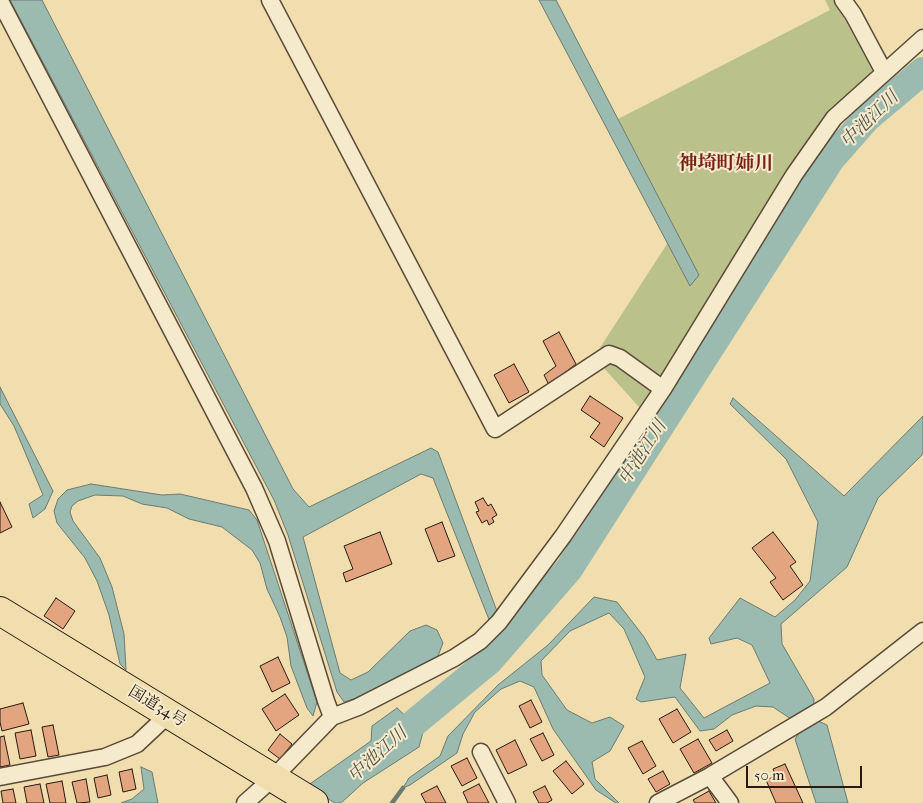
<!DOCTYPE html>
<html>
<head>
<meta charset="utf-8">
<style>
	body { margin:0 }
	#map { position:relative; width:923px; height:803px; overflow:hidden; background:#f0deaf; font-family:"IM FELL French Canon",serif }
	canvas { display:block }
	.scale { position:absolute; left:746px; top:766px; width:116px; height:22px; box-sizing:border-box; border:2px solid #291910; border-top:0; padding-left:6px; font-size:15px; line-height:18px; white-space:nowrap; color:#291910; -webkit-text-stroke:4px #f5eacb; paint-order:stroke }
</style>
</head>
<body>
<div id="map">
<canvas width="923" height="803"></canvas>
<div class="scale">50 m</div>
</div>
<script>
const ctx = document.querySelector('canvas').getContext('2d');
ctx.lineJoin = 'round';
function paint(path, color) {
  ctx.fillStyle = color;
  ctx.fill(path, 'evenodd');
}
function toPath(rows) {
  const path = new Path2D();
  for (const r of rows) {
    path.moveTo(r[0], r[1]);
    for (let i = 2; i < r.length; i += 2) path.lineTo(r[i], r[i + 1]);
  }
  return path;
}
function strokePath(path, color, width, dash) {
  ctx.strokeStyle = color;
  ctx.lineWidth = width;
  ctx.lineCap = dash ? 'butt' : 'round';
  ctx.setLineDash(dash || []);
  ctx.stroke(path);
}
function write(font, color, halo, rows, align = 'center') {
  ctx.font = font + ' "IM FELL French Canon","Noto Serif JP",serif';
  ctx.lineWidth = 4;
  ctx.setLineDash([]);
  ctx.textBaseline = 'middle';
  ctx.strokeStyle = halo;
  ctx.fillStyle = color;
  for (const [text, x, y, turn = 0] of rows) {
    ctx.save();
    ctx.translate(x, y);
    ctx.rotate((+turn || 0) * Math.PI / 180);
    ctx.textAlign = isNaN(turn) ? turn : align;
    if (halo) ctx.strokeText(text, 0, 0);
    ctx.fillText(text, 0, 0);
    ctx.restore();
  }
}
paint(toPath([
	[825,0,853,0,842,14,880,85,835,124,647,416,594,357,676,230,618,119,830,10]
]), '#bac18a');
const water = toPath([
	[10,0,42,0,293,489,309,507,431,448,438,452,498,614,490,622,433,478,421,474,303,537,340,673,351,680,368,672,410,631,426,625,437,630,443,643,438,656,356,698,344,702,337,692,288,535,274,500,10,0],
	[539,0,556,0,699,275,690,286,539,0],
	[0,387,53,491,45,509,33,518,29,504,43,495,14,426,0,404,0,387],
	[733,398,844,496,923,416,923,454,878,498,847,567,781,624,782,644,814,699,813,712,818,721,827,725,848,803,816,803,795,739,803,727,773,707,756,706,732,715,714,729,700,731,675,697,641,702,636,699,645,677,624,629,609,613,570,631,541,661,542,675,567,710,592,723,610,717,624,726,610,751,592,762,595,779,619,803,616,803,596,790,553,729,534,687,520,681,501,689,475,712,463,734,457,753,410,785,403,788,409,778,440,756,448,736,498,685,548,645,594,597,617,602,644,637,657,660,686,654,680,688,704,718,770,683,752,645,737,638,711,644,709,638,740,598,775,617,795,600,810,581,818,522,786,459,730,404,733,398],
	[91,484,162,495,180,494,249,510,257,520,317,702,313,716,307,708,291,666,287,637,280,617,267,589,260,563,252,550,222,527,189,519,167,508,142,504,123,496,95,495,78,501,72,506,70,512,73,521,100,558,112,587,124,634,126,670,120,664,109,615,97,581,85,558,57,523,54,511,58,499,67,490,91,484],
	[397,708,423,732,419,747,363,783,341,803,335,803,307,786,371,741,372,726,397,708],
	[141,767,152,772,158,803,121,803,132,799,144,789,141,767]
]);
paint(water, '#9bbbb0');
strokePath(water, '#6d7a70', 1);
strokePath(toPath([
	[392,803,403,788]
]), '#6d7a70', 4.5);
strokePath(toPath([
	[385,747,489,661,569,569,831,159,867,118,923,71]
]), '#9bbbb0', 28);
const building = toPath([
	[559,332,576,364,549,385,544,375,556,366,543,341,559,332],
	[514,364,529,392,509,403,494,375,514,364],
	[590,396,623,418,604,447,590,437,600,423,581,410,590,396],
	[483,498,488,506,491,504,497,515,492,518,494,522,489,525,487,520,482,523,476,512,479,511,475,502,483,498],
	[0,502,12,527,0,533,0,502],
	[442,522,455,556,438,562,425,529,442,522],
	[380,532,392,564,346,582,343,573,353,569,344,546,380,532],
	[773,532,796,562,790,566,803,585,783,600,770,582,776,578,752,548,773,532],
	[56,598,75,611,63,629,44,616,56,598],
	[278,657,290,683,272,692,260,666,278,657],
	[285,694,299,715,276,731,262,709,285,694],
	[531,700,542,722,530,728,519,706,531,700],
	[23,703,29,724,2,731,0,722,0,709,23,703],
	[677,709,691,732,673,743,659,719,677,709],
	[53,725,59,755,48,757,42,727,53,725],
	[31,730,36,756,20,759,15,733,31,730],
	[727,730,733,741,716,751,709,740,727,730],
	[543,733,554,755,542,761,530,739,543,733],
	[280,734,292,744,280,759,268,750,280,734],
	[4,736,10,765,0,767,0,737,4,736],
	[698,739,712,763,694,773,680,749,698,739],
	[515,740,527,765,508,774,496,750,515,740],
	[642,741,656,766,643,774,628,748,642,741],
	[467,758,477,778,462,786,451,766,467,758],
	[566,761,584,784,572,794,553,771,566,761],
	[785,764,803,803,776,803,766,780,776,776,773,769,785,764],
	[132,769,136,789,123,792,119,772,132,769],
	[663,771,670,784,656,792,648,779,663,771],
	[107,775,111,795,98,798,94,778,107,775],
	[86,779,90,802,77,803,72,782,86,779],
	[62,781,66,803,50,803,46,784,62,781],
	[40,784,44,803,27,803,24,787,40,784],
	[479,784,489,803,468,803,463,792,479,784],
	[437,786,446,803,426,803,421,794,437,786],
	[545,786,552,800,547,803,539,803,533,792,545,786],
	[13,789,16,803,3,803,1,791,13,789],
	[709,791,716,803,695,803,693,800,709,791]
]);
paint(building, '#e3a580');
strokePath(building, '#291910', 1);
const street = toPath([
	[270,0,495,429,609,354,620,358,663,389],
	[843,0,853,14,884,72],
	[0,1,254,488,277,541,326,701,332,717],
	[481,752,507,803],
	[710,776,730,803],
	[0,777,105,757,137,744,169,714],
	[245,803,273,778,332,717,358,707,454,658,480,641,499,622,563,536,663,389,794,175,834,118,923,38],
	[658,803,710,776,826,707,923,631]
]);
const highway = toPath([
	[0,611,314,803]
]);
strokePath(street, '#5b4a38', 19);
strokePath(highway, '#291910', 30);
strokePath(street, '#f5eacb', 16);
strokePath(highway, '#f0deaf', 28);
write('16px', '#291910', '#f5eacb', [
	["国道34号",157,707,31]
]);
write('italic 18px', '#515248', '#f5eacb', [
	["中池江川",870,120,-44],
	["中池江川",643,453,-57],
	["中池江川",378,755,-42]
]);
write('bold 19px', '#7a1f14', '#f5eacb', [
	["神埼町姉川",726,164]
]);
</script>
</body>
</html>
